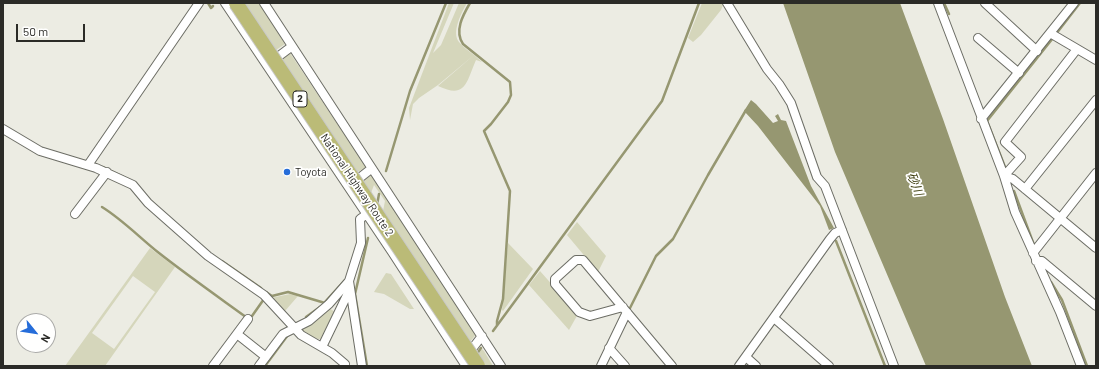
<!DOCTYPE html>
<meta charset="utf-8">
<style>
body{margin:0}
#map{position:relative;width:1099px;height:369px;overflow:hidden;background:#ecece3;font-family:Barlow,sans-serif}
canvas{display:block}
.frame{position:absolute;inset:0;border:4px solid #2b2b27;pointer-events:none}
.north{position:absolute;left:16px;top:313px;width:40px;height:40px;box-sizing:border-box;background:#fffffe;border:1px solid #aaaaa8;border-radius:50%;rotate:120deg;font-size:11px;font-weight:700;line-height:16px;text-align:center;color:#2b2b27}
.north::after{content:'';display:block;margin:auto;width:14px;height:18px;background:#266dd9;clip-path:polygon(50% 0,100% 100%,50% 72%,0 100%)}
.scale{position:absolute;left:16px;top:24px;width:69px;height:18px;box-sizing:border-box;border:2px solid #2b2b27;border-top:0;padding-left:5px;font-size:12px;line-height:14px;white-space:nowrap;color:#2b2b27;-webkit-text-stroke:3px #fffffe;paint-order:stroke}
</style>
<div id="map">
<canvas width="1099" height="369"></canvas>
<div class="frame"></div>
<div class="north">N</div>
<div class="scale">50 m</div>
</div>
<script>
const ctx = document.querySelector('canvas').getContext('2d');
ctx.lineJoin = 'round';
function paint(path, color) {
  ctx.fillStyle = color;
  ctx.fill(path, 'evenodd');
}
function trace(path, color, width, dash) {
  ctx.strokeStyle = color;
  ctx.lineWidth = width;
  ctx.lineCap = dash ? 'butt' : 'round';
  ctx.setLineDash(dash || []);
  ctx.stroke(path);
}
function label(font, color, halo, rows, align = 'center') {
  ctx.font = font + ' Barlow,"Noto Sans JP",sans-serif';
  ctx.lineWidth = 3.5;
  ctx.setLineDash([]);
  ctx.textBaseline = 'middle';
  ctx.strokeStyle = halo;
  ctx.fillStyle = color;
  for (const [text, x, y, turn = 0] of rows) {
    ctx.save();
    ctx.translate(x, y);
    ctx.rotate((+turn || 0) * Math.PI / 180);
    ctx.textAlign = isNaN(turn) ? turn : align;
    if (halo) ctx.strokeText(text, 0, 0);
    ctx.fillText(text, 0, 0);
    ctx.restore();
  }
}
const green = new Path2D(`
 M245 3H259L285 44 276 50Z
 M449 3H454L433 53 441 45 459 3H467C462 12 451 32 459 42 463 47 469 51 474 55L438 85 419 98 413 104 410 120 409 108Z
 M702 3H722L723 5 721 10 701 35 693 42 688 38Z
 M288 53H290L366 167 356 173 280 58Z
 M474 55 482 62 476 60C466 83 466 99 438 86Z
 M372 175 477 333 470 342 383 211 385 201 374 185 371 193 363 180Z
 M577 222 606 256 598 272 567 235Z
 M508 243 533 269 503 311 502 310Z
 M150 248 175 267 105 366H65ZM133 276 155 292 114 349 92 333Z
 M540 271 578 314 569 330 529 285Z
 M386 273 391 274 414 309H410L384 294 374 292Z
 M290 294 298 296 285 311 271 298Z
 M329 308 335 312 323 339H318L301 331 302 328Z
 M482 349 484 351 493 366H486L478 354Z`);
const water = new Path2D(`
 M783 3H900L943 119 1005 297 1032 366H926L835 152Z
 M751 100 756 104 773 123 778 121 775 116 778 114 781 120 786 121 811 186 834 228 829 230 820 206 758 126 744 111Z`);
const stream = new Path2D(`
 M208 3 211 8 213 6
 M470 3C463 15 454 31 463 44L510 82 511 95 508 102 491 124 484 131 510 191 503 299 497 321V325
 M944 3 949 14
 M1056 34 1080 3
 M103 167 136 183
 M1005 167 987 121 1053 38
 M386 171 410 91 446 3
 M1014 191 1034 245
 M377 205 379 194
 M102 207C123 220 140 238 159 253 187 275 217 296 246 317L252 316 264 299
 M836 241 885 366
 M222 261 261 288
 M1051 282 1062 300 1087 366
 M266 292 272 296 288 292 325 303
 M324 303 345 280
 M630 308 656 256 673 239 708 175 746 110
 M306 317 320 307
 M493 331 662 101 699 3
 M476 355 481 348
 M265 366 288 335
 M367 366 355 294 368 238`);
const minor = new Path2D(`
 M225 3 392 252 466 366
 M264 3 501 366
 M727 3 767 69 779 84 791 103 817 177 825 186 894 366
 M938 3 1004 176 1015 212 1060 312 1081 366
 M985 3 1037 51
 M1050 33 1096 60
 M978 38 1019 73
 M1077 49 1005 142 1021 157 1004 176 1013 179 1096 248
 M271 62 291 47
 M981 119 1074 3
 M3 129 40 151 96 168 133 185 148 203 208 256 264 295 301 335 332 353 345 364
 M88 165 199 3
 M353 183 371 169
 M1025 189 1096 100
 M75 214 107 172
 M1033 253 1096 173
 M1036 261H1042L1096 306
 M349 281 362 366
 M623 307 590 316 579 312 555 284V279L576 260H583L672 366
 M774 318 829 366
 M237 334 266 357
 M322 347 350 289
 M609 348 625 366
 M468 354 482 336
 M746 357 756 366
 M213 366 248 319
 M259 366 283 334 309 321 329 304 349 281 361 243 360 219 367 214
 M601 366 627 312
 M739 366 830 239 835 233 842 230`);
const trunkBridge = new Path2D(`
 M236 3 478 366`);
const markers = [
 [287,172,4,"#266dd9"]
];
const shields = [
 [300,99,14]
];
const shieldNames = [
 ["2",300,99]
];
const poiNames = [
 ["Toyota",295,172]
];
const streetNames = [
 ["National Highway Route 2",357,185,56]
];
const waterNames = [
 ["砂川",915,184,69]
];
paint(green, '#d5d6bb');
paint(water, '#969771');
trace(stream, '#969771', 2.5);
trace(minor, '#6c6d65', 10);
trace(minor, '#fff', 8);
trace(trunkBridge, '#c8c8c7', 16, []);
trace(trunkBridge, '#bb7', 14);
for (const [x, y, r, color] of markers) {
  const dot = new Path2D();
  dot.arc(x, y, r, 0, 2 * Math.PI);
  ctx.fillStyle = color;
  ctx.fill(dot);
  trace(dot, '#fffffe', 1.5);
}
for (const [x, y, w] of shields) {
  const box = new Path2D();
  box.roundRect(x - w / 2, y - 8, w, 16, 3);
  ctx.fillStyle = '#fffffe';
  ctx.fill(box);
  trace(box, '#2b2b27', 1);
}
label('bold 10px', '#2b2b27', null, shieldNames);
label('11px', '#2b2b27', '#fffffe', poiNames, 'left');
label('11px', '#2b2b27', '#fffffe', streetNames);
label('italic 12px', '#3f3f10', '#fffffe', waterNames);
</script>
